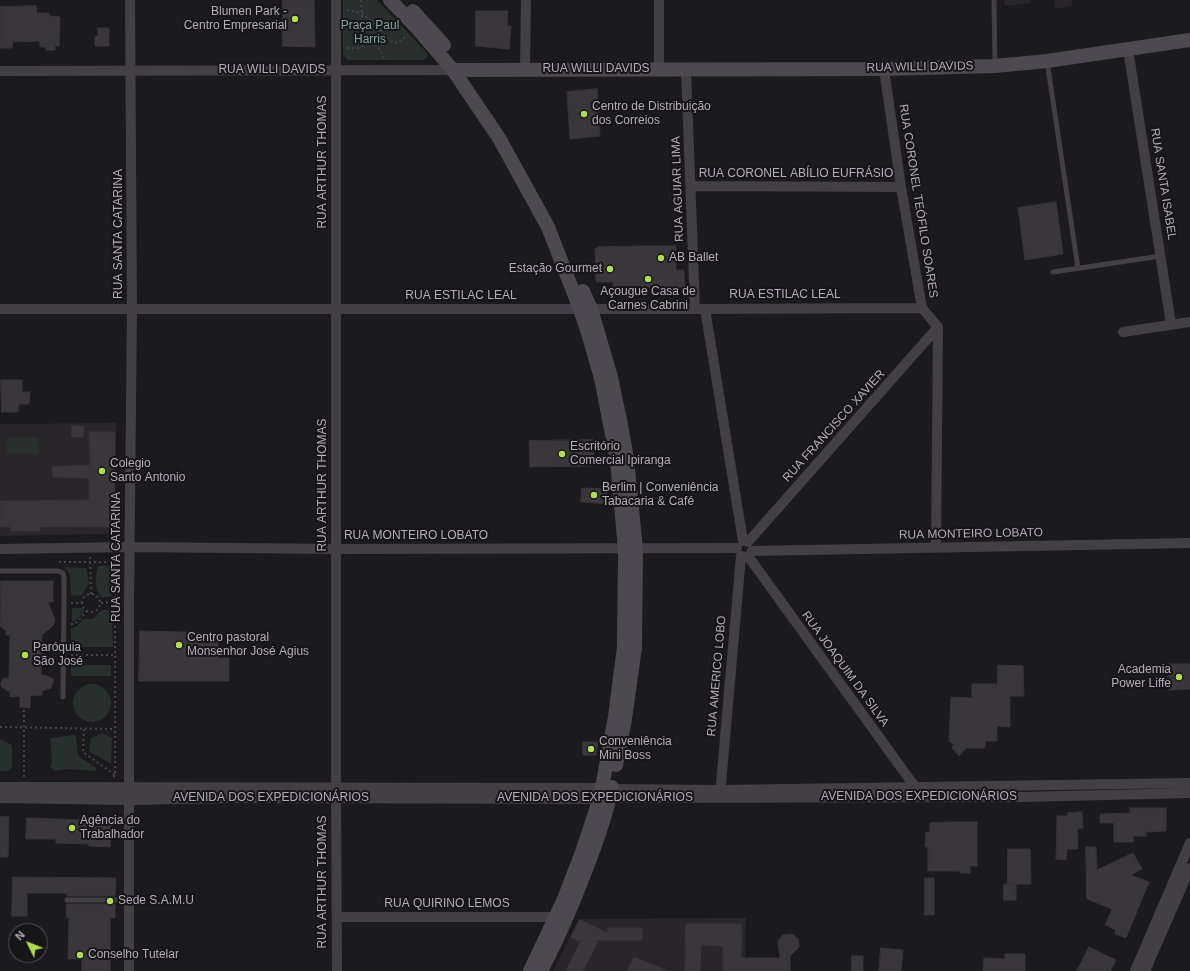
<!DOCTYPE html>
<meta charset="utf-8">
<style>
body{margin:0}
#map{position:relative;width:1190px;height:971px;overflow:hidden;background:#1b1a1c;font-family:Helvetica,sans-serif}
canvas{display:block}
.north{position:absolute;left:8px;top:923px;width:40px;height:40px;box-sizing:border-box;background:#161517;border:1px solid #545258;border-radius:50%;rotate:313deg;font-size:11px;font-weight:700;line-height:16px;text-align:center;color:#b2aeba}
.north::after{content:'';display:block;margin:auto;width:14px;height:18px;background:#b2dd50;clip-path:polygon(50% 0,100% 100%,50% 72%,0 100%)}
</style>
<div id="map">
<canvas width="1190" height="971"></canvas>
<div class="north">N</div>
</div>
<script>
const ctx = document.querySelector('canvas').getContext('2d');
ctx.lineJoin = 'round';
function paint(path, color) {
  ctx.fillStyle = color;
  ctx.fill(path, 'evenodd');
}
function trace(path, color, width, dash) {
  ctx.strokeStyle = color;
  ctx.lineWidth = width;
  ctx.lineCap = dash ? 'butt' : 'round';
  ctx.setLineDash(dash || []);
  ctx.stroke(path);
}
function label(font, color, halo, rows, align = 'center') {
  ctx.font = font + ' Helvetica,sans-serif';
  ctx.lineWidth = 4;
  ctx.setLineDash([]);
  ctx.textBaseline = 'middle';
  ctx.strokeStyle = halo;
  ctx.fillStyle = color;
  for (const [text, x, y, turn = 0] of rows) {
    ctx.save();
    ctx.translate(x, y);
    ctx.rotate((+turn || 0) * Math.PI / 180);
    ctx.textAlign = isNaN(turn) ? turn : align;
    if (halo) ctx.strokeText(text, 0, 0);
    ctx.fillText(text, 0, 0);
    ctx.restore();
  }
}
const built = new Path2D(`
 M1004 0H1031V3L1005 6Z
 M1048 0H1072V6L1055 9 1054 0Z
 M116 423 115 534 0 536V424Z
 M746 918 745 971H553L579 919Z`);
const green = new Path2D(`
 M343 0H377L427 53V57L424 60H347L343 54Z
 M38 437 39 454H7V438Z
 M98 566H111L112 596 102 598C93 588 96 578 98 566Z
 M64 567 86 568 89 583 82 595 76 596 71 595 70 574Z
 M74 608H82L84 612 74 622 72 621V609Z
 M103 610H112L113 647H71V628L76 627 84 619H93L100 611Z
 M71 665H111V676H71Z
 M73 703a19 19 0 1 1 38 0a19 19 0 1 1-38 0Z
 M103 733 112 738 111 764 89 751 91 738Z
 M74 735 76 737 78 756 97 768 95 771 67 769 55 771 52 769 50 766 52 761 50 738Z
 M0 739 10 744 12 746V767L8 771H0Z`);
const building = new Path2D(`
 M283 0H314L315 47 283 46Z
 M36 6 37 13H49L50 16 60 17 59 46H55V50H46V47H40V41L13 42 12 48H0V7Z
 M476 11H508L507 26H511L509 49 476 46Z
 M98 28H109V46H95V36H98Z
 M597 89 600 136 570 139 567 92Z
 M1056 202 1063 254 1025 260 1018 208Z
 M641 246H676V270H684L685 287 638 288V295H613V282H596L595 249 598 247Z
 M1 380H22V392H30L29 404H19L18 412H2Z
 M72 426H84L83 437H72Z
 M90 432H115L114 527H40V531H11V527H0V501L89 500V478L53 477 52 467 90 465Z
 M593 440 594 466 530 467 529 441Z
 M582 488 607 489 609 504 581 502Z
 M1 581H53V602H48L55 620 53 626 44 633 42 634 41 675H45L53 679V683L51 688 42 691V695L30 696V708L20 707V696L10 697V691H7L1 686V683L4 678H9L10 635H6V631L0 626Z
 M140 631 218 633V658H229V681H139Z
 M1168 664H1190V689L1169 690Z
 M998 665 1023 666 1024 696H1010V727L997 726V741H985V748H966L959 756 952 748 954 745 949 741 951 697 972 698V684H997Z
 M583 742H598L596 755H583Z
 M1130 808H1166V831L1146 832V836H1133V842H1114V823H1100V814L1130 813Z
 M1082 812 1083 828 1077 829 1078 849H1067L1066 860 1056 859 1057 816H1067L1068 813Z
 M0 816 9 817 8 857H0Z
 M27 818 90 820V818L111 819 110 847 89 846V844L56 843V839H26Z
 M954 822H977V866H970V873H960V871H928V847H925L926 832H930V823Z
 M1086 847H1096L1097 870 1133 853 1142 869 1131 875 1149 882 1126 938 1115 934 1116 930 1105 925 1112 909 1087 899Z
 M1008 849H1030L1031 884H1008Z
 M13 877 116 878 115 896H67V893H27V916H12Z
 M925 878H934V915H925Z
 M1004 884H1016V900H1004Z
 M67 904H115V918H110V971H82V959H68L69 918H67Z
 M580 920 608 933V928H642V940H593L598 942 583 971H566L581 940 578 941 571 937Z
 M686 924H742L741 958H780L778 941 783 935 792 934 798 939 799 947 790 956V971H723V946L701 945 700 971H685Z
 M1089 947 1116 960 1110 971H1077Z
 M881 948 903 950 901 971H879Z
 M1005 954H1025V971H983L984 958 1005 959Z
 M852 956H863V971H852Z
 M634 957 668 971H628Z`);
const path = new Path2D(`
 M361 0 363 35C372 43 383 48 384 61
 M347 10 362 13 392 42 398 43 408 35
 M347 48H360L364 43 366 37
 M90 557 91 594
 M59 562H115V776H113
 M82 603a9 9 0 1 1 18 0a9 9 0 1 1-18 0Z
 M71 603H82
 M101 603 119 602
 M71 624H75L87 611
 M71 655H115
 M0 727 115 729
 M84 729 83 752 115 775
 M24 777V708`);
const service = new Path2D(`
 M994 0 995 65
 M1047 61 1078 268
 M1053 272 1161 256
 M0 571H58L63 573 64 577V603L63 697
 M67 900H129`);
const minor = new Path2D(`
 M336 0V788L337 971
 M659 0V69
 M1128 49 1171 324
 M525 69 526 0
 M686 69 695 309
 M884 69 901 187 922 308 938 327 936 547
 M0 71 453 70
 M691 186 901 187
 M0 309H695L922 308
 M705 309 743 541
 M1123 332 1190 322
 M748 542 938 327
 M0 549 130 547 336 549 737 548
 M752 551 1190 543
 M748 556 918 791
 M611 789 720 790 1190 783
 M720 795 741 556
 M609 798 1022 797 1190 793
 M337 917H561
 M129 971V602L132 309 130 0
 M1135 971 1190 843
 M1145 971 1190 868`);
const tertiary = new Path2D(`
 M0 788 610 789
 M0 797 130 799 233 797 609 798`);
const secondary = new Path2D(`
 M390 0 416 27 453 70 499 138 548 227 580 309 588 333 601 378 617 460 625 549 624 647 615 717 600 798 582 852 564 899 530 971
 M413 11 444 45
 M453 70 884 69 995 66 1047 61 1190 40
 M583 291 591 309 611 377 621 425 627 459 636 549 635 647 625 719 616 765
 M541 971C558 939 572 906 585 872 596 844 606 816 612 787`);
const markers = [
 [295,19,4,"#b2dd50"],
 [584,114,4,"#b2dd50"],
 [661,258,4,"#b2dd50"],
 [610,269,4,"#b2dd50"],
 [648,279,4,"#b2dd50"],
 [562,454,4,"#b2dd50"],
 [102,471,4,"#b2dd50"],
 [594,495,4,"#b2dd50"],
 [179,645,4,"#b2dd50"],
 [25,655,4,"#b2dd50"],
 [1179,677,4,"#b2dd50"],
 [591,749,4,"#b2dd50"],
 [72,828,4,"#b2dd50"],
 [110,901,4,"#b2dd50"],
 [80,955,4,"#b2dd50"]
];
const poiNames = [
 ["Blumen Park -",287,12,"right"],
 ["Centro Empresarial",287,26,"right"],
 ["Centro de Distribuição",592,107],
 ["dos Correios",592,121],
 ["AB Ballet",669,258],
 ["Estação Gourmet",602,269,"right"],
 ["Açougue Casa de",648,292,"center"],
 ["Carnes Cabrini",648,306,"center"],
 ["Escritório",570,447],
 ["Comercial Ipiranga",570,461],
 ["Colegio",110,464],
 ["Santo Antonio",110,478],
 ["Berlim | Conveniência",602,488],
 ["Tabacaria & Café",602,502],
 ["Centro pastoral",187,638],
 ["Monsenhor José Agius",187,652],
 ["Paróquia",33,648],
 ["São José",33,662],
 ["Academia",1171,670,"right"],
 ["Power Liffe",1171,684,"right"],
 ["Conveniência",599,742],
 ["Mini Boss",599,756],
 ["Agência do",80,821],
 ["Trabalhador",80,835],
 ["Sede S.A.M.U",118,901],
 ["Conselho Tutelar",88,955]
];
const parkNames = [
 ["Praça Paul",370,26],
 ["Harris",370,40]
];
const streetNames = [
 ["RUA WILLI DAVIDS",920,67,-1],
 ["RUA WILLI DAVIDS",596,69],
 ["RUA WILLI DAVIDS",272,70],
 ["RUA ARTHUR THOMAS",323,162,-90],
 ["RUA CORONEL ABÍLIO EUFRÁSIO",796,174],
 ["RUA SANTA ISABEL",1163,184,81],
 ["RUA AGUIAR LIMA",678,189,-92],
 ["RUA CORONEL TEÓFILO SOARES",918,201,81],
 ["RUA SANTA CATARINA",119,234,-90],
 ["RUA ESTILAC LEAL",785,295],
 ["RUA ESTILAC LEAL",461,296],
 ["RUA FRANCISCO XAVIER",834,426,-48],
 ["RUA ARTHUR THOMAS",323,485,-90],
 ["RUA MONTEIRO LOBATO",971,534,-1],
 ["RUA MONTEIRO LOBATO",416,536],
 ["RUA SANTA CATARINA",117,557,-90],
 ["RUA JOAQUIM DA SILVA",845,669,54],
 ["RUA AMERICO LOBO",717,676,-85],
 ["AVENIDA DOS EXPEDICIONÁRIOS",919,797],
 ["AVENIDA DOS EXPEDICIONÁRIOS",271,798],
 ["AVENIDA DOS EXPEDICIONÁRIOS",595,798],
 ["RUA ARTHUR THOMAS",323,882,-90],
 ["RUA QUIRINO LEMOS",447,904]
];
paint(built, '#282629');
paint(green, '#28302e');
paint(building, '#39373b');
trace(building, '#363438', 1);
trace(path, '#464449', 2, [2, 3]);
trace(service, '#434045', 5);
trace(minor, '#434045', 10);
trace(tertiary, '#434045', 12);
trace(secondary, '#4c4a50', 14);
for (const [x, y, r, color] of markers) {
  const dot = new Path2D();
  dot.arc(x, y, r, 0, 2 * Math.PI);
  ctx.fillStyle = color;
  ctx.fill(dot);
  trace(dot, '#161517', 1.5);
}
label('12px', '#b2aeba', '#161517', poiNames, 'left');
label('12px', '#88a29a', '#161517', parkNames);
label('12px', '#b2aeba', '#161517', streetNames);
</script>
